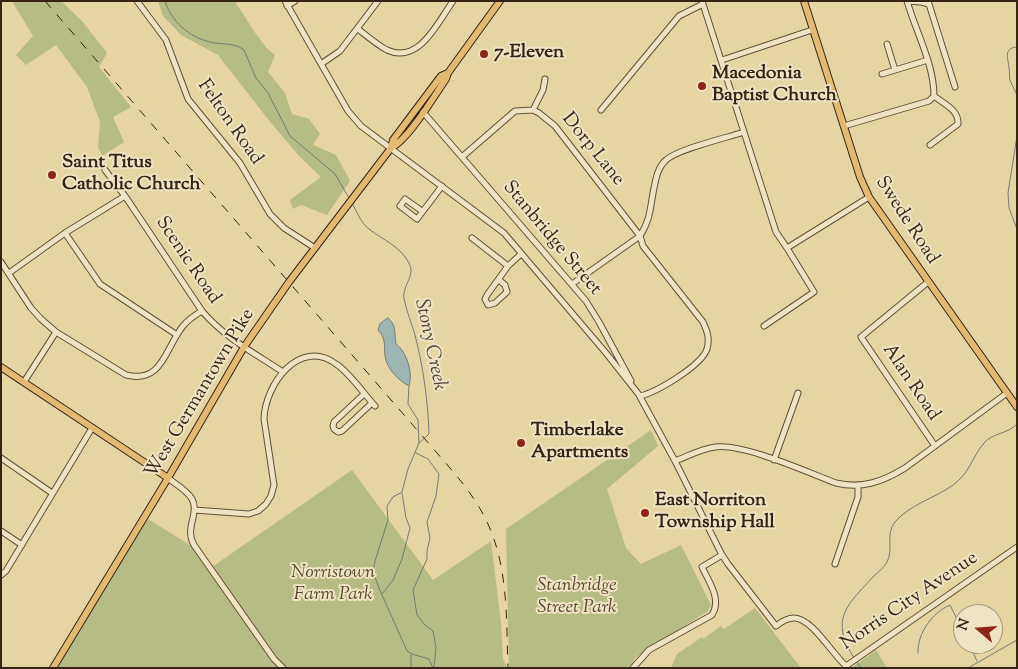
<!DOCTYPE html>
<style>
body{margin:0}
#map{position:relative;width:1018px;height:669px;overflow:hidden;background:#e6d4a3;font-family:"Sorts Mill Goudy",serif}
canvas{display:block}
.frame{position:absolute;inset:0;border:2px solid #362316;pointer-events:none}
.north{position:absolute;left:953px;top:604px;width:50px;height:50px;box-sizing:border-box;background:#efe3c3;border:1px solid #a5967e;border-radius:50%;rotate:288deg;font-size:14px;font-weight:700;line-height:20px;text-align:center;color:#362316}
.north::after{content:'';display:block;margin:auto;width:18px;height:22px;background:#8f2418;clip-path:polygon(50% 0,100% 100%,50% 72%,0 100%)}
</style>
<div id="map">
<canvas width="1018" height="669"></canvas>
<div class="frame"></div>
<div class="north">N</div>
</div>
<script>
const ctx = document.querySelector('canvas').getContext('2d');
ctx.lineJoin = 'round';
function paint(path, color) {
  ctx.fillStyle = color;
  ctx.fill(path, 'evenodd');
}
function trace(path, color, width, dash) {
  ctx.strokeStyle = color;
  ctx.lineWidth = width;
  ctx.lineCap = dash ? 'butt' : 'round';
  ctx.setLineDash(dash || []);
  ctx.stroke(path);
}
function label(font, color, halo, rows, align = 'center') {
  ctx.font = font + ' "Sorts Mill Goudy",serif';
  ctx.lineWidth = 4;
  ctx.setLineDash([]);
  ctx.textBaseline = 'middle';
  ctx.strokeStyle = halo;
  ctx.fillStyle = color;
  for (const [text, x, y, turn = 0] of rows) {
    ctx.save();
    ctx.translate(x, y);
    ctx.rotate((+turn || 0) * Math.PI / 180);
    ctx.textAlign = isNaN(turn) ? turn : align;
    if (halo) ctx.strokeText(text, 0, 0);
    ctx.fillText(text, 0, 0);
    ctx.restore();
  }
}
const green = new Path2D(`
 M12 1H61L82 21 107 53 99 67 131 107 113 117 124 142 102 156 98 147 100 122 87 87 56 45 26 65 16 55 33 36Z
 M158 1H237L236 4C247 18 261 46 275 55L268 72 285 93 292 114 309 119 320 134 313 145 336 155 350 181 327 215 301 205 293 209 290 200 321 177 299 156 267 118 218 55 181 35 163 16Z
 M651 430 658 446 607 489 626 548 641 564 681 545 711 605 708 611 635 658 631 668H509L506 529Z
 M352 470 433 580 491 541 501 623 503 658 507 668H55L122 558 148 519 193 547 209 569Z
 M755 608 801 668H671L677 654 702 637 703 639 721 626 724 629Z
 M876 650 887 668H851Z`);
const water = new Path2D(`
 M388 318C397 325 394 334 396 344 407 352 413 373 409 386 398 380 387 369 385 356 384 345 386 338 378 330L380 324Z`);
const stream = new Path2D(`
 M165 1C171 21 189 37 210 42 221 45 234 42 244 50L256 78 268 93 290 136 335 174 349 198
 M1017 47C1003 48 1008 58 1009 68 1010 73 1009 76 1010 80 1012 86 1015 90 1017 95
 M1017 136 1008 193 1009 208 1017 229
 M352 203C357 212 361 223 369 229 383 240 400 246 409 263 416 276 402 285 404 299 407 314 414 328 417 343 424 373 428 403 429 434L419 443 408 469 402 492 393 497 387 506 388 520 375 561 373 572 379 588 407 651 412 654 429 659 433 668
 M409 386 408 404 418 420 419 443
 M416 453 428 459 439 474 436 496 427 522 430 538 427 551V559L413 590 417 615 425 625 433 631 436 647 434 668
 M382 594 393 580 402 559 410 528 406 518 402 493
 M969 644 977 661
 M918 653C917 633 933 612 950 605L963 631
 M411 655V668
 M854 658C829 619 847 605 874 576 878 572 884 568 887 562 894 549 885 534 895 522 909 505 935 498 953 485 970 473 972 457 984 443 992 433 1008 434 1017 424
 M856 661 861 668
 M968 668 1017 640`);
const minor = new Path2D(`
 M137 1 166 40 188 99 240 163 270 214 284 228 315 248
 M285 1 348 111 361 126 504 233 606 353 640 396C657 392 701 366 707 349 710 338 707 331 703 322L643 246 640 236 555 126 539 113 533 110 515 111 462 157
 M702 1 776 232 787 248 814 292 764 326
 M907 1 921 2 929 4 955 87
 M287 6 295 1
 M358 29C367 36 376 44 387 50 419 65 438 22 453 1
 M887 44 895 70
 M722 60 812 30
 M321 64 340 51 378 1
 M882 74 928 60
 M533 110 543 90 545 79
 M601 110 679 16 703 4
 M423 112 586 301 599 322 631 381
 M844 126 929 101 934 96C934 64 916 32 907 1
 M930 145 958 124C959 110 944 104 934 96
 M105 170 125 196 202 311C224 337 254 353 283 372
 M422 211 405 199 400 206 417 219 442 186
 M65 233 100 284 177 335
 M472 238 508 266
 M787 248 869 197
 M1 262 31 308 41 319 56 332 126 375C163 384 165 348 183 326 188 320 195 315 202 311
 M9 273 65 233 125 196
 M499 280 505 285 507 292 495 303 488 305 485 299 487 295 508 266 521 254
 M928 282 861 337 935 446
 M572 284 640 236C651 219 650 207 654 188 656 178 658 167 666 160 678 149 726 138 744 132
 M24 382 56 332
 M364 394 334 422 333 426 334 429 338 432 342 431 372 403
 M639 395 675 461 722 555 728 564 776 626C781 622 787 618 794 618 812 618 832 654 846 666L1017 547
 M1 458 52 493
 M774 460 798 393
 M675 461C688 456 701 449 715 447 743 443 807 472 836 483 862 489 882 482 905 468L1007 393
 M168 478C175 484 187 490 192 499 200 513 184 528 194 545L274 659 283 668
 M194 510 249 514 258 511 266 504 271 496 274 485 264 419C265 385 299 337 336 364 349 372 364 394 375 406
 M1 531 22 545
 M835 564 858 497V485
 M1 575 6 571 92 428
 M633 668 649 650 712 615C722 599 709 582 702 567L722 555`);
const major = new Path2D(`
 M804 1 860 177 869 197 1017 407
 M391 148C409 139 434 96 446 79L448 73 500 1
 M1 367 168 478
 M53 668 168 478 244 347 289 282 391 148 393 140 441 76 448 73`);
const rail = new Path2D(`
 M45 1 431 446C448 466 466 485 479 507 509 556 506 613 508 668`);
const markers = [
 [484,54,5,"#8f2418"],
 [702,86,5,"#8f2418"],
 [52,175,5,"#8f2418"],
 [521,443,5,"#8f2418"],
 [645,513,5,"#8f2418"]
];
const poiNames = [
 ["7-Eleven",494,54],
 ["Macedonia",712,75],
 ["Baptist Church",712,97],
 ["Saint Titus",62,164],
 ["Catholic Church",62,186],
 ["Timberlake",531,432],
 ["Apartments",531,454],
 ["East Norriton",655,502],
 ["Township Hall",655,524]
];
const streetNames = [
 ["Felton Road",229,123,55],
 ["Dorp Lane",592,150,51],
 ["Swede Road",906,221,57],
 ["Stanbridge Street",551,239,50],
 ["Scenic Road",187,261,56],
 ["Alan Road",910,383,56],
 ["West Germantown Pike",201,394,-59],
 ["Norris City Avenue",910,602,-34]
];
const parkNames = [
 ["Norristown",333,574],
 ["Farm Park",333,596],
 ["Stanbridge",577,587],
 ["Street Park",577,609]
];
const waterNames = [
 ["Stony Creek",429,345,78]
];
paint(green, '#b6bc85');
paint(water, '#9db5b3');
trace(water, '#747b74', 1);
trace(stream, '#747b74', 1);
trace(minor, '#624f39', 7);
trace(major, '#362316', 8);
trace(minor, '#efe3c3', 5);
trace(major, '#e3ba72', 6);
trace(rail, '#362316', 1, [9, 9]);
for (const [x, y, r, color] of markers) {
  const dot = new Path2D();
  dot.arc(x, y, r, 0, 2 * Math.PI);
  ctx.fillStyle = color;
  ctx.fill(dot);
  trace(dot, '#efe3c3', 2);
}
label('bold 19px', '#362316', '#efe3c3', poiNames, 'left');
label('19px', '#362316', '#efe3c3', streetNames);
label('italic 19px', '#564932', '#efe3c3', parkNames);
label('italic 20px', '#50483d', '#efe3c3', waterNames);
</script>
